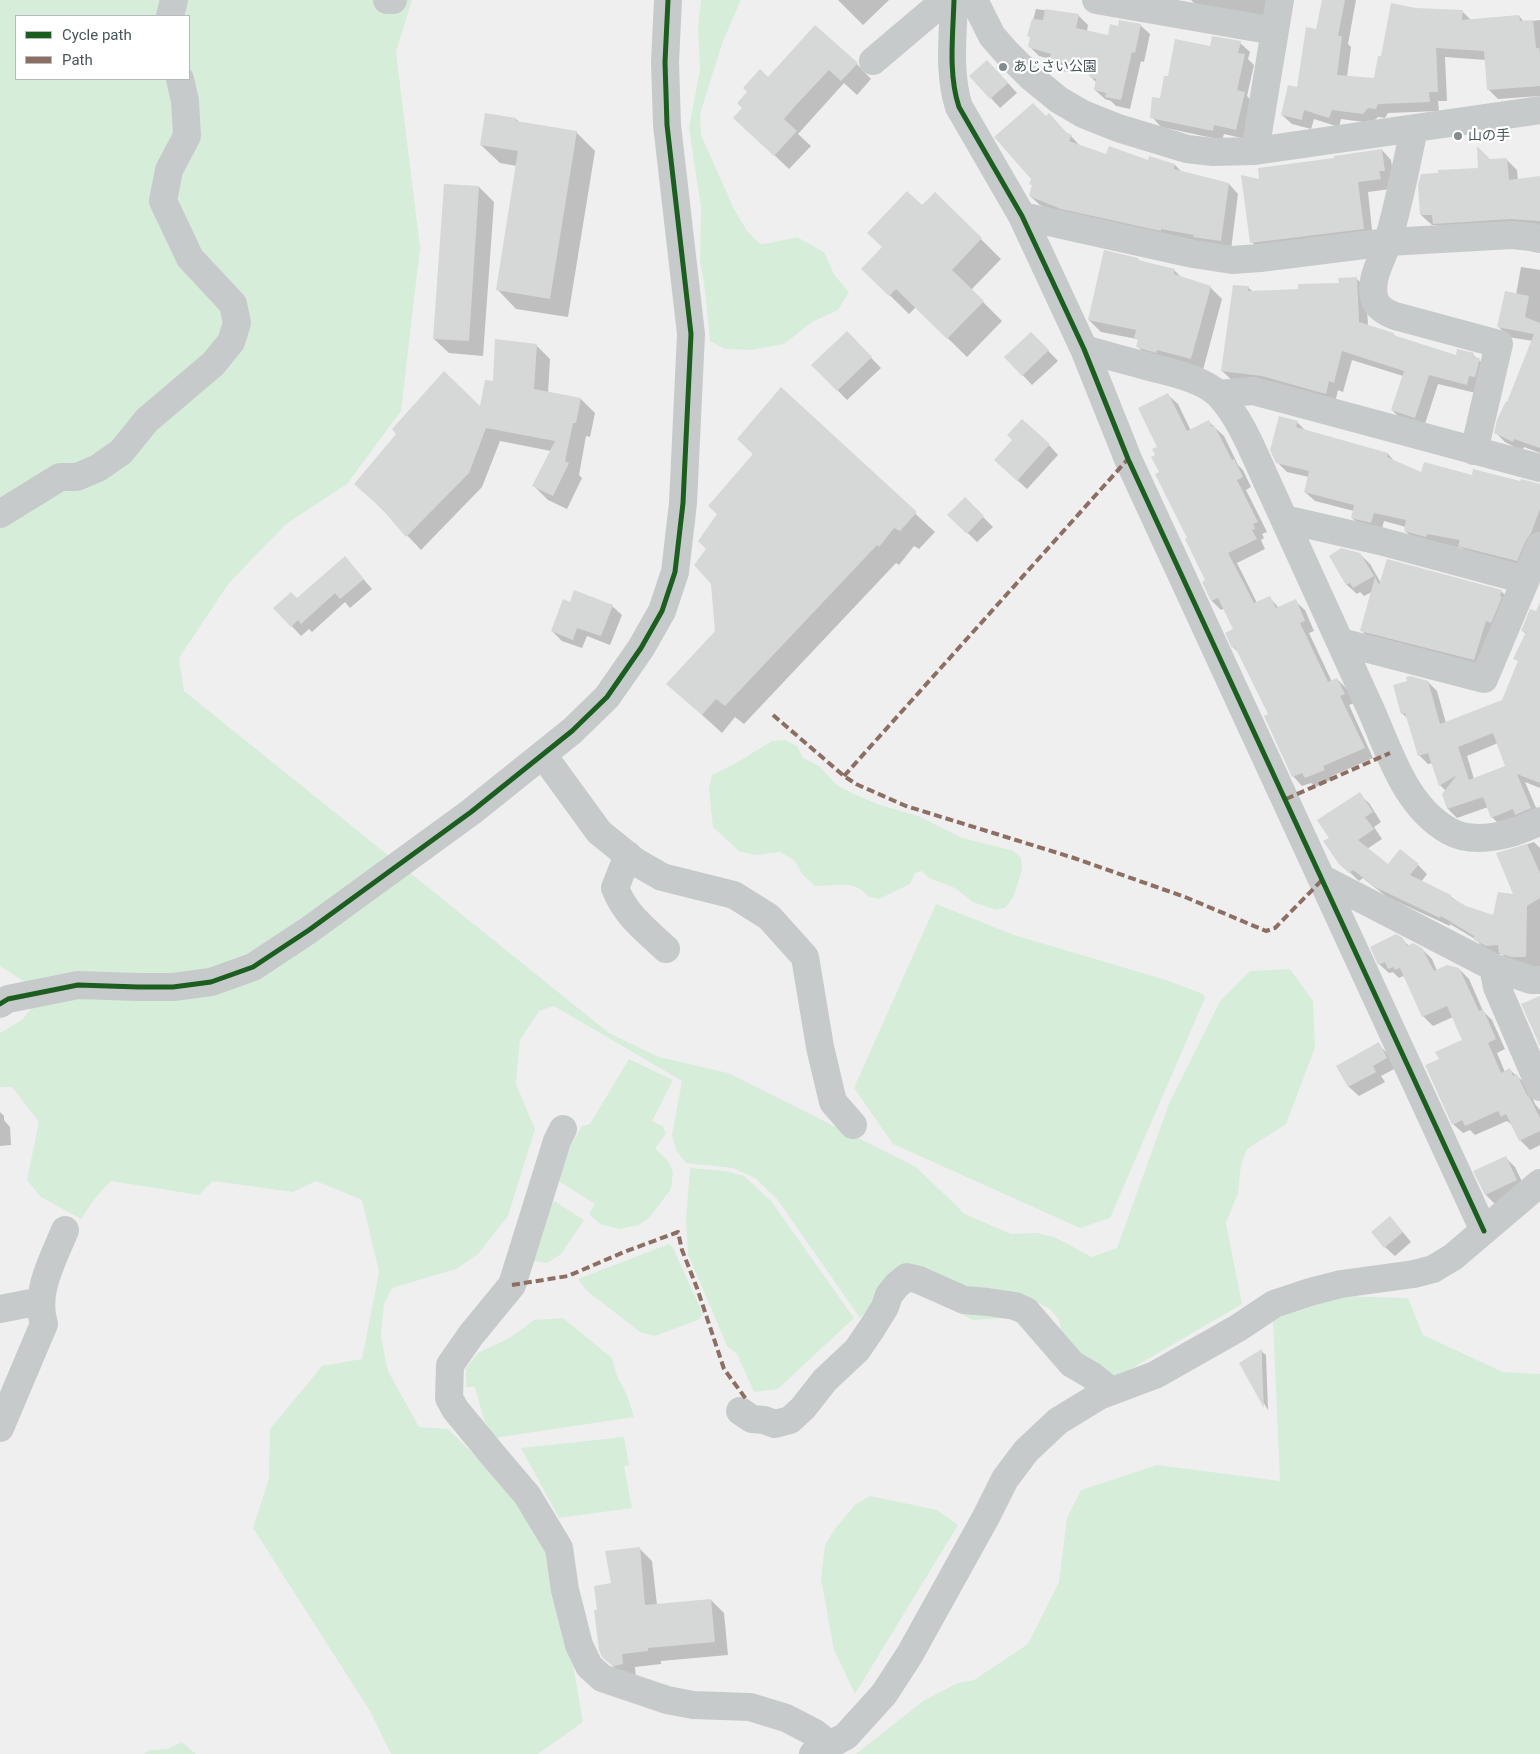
<!DOCTYPE html>
<meta charset="utf-8">
<style>
body{margin:0}
#map{position:relative;width:1540px;height:1754px;overflow:hidden;background:#f0efef;font-family:Roboto,sans-serif}
canvas{display:block}
.legend{position:absolute;left:15px;top:15px;width:175px;height:65px;box-sizing:border-box;background:#fff;border:1px solid #b6bbbd;margin:0;padding:6px 9px;list-style:none;font-size:15px;color:#48555a}
.legend li{display:flex;align-items:center;gap:10px;height:25px}
.legend b{width:25px;border:1px solid #b6bbbd}
</style>
<div id="map">
<canvas width="1540" height="1754"></canvas>
<ul class="legend">
<li><b style="height:6px;background:#1b5e20"></b>Cycle path</li>
<li><b style="height:6px;background:#8d6e63"></b>Path</li>
</ul>
</div>
<script>
const ctx = document.querySelector('canvas').getContext('2d');
ctx.lineJoin = 'round';
function paint(path, color) {
  ctx.fillStyle = color;
  ctx.fill(path, 'evenodd');
}
function trace(path, color, width, dash) {
  ctx.strokeStyle = color;
  ctx.lineWidth = width;
  ctx.lineCap = dash ? 'butt' : 'round';
  ctx.setLineDash(dash || []);
  ctx.stroke(path);
}
function label(font, color, halo, rows, align = 'center') {
  ctx.font = font + ' Roboto,"Noto Sans JP",sans-serif';
  ctx.lineWidth = 4.5;
  ctx.setLineDash([]);
  ctx.textBaseline = 'middle';
  ctx.strokeStyle = halo;
  ctx.fillStyle = color;
  for (const [text, x, y, turn = 0] of rows) {
    ctx.save();
    ctx.translate(x, y);
    ctx.rotate((+turn || 0) * Math.PI / 180);
    ctx.textAlign = isNaN(turn) ? turn : align;
    if (halo) ctx.strokeText(text, 0, 0);
    ctx.fillText(text, 0, 0);
    ctx.restore();
  }
}
const green = new Path2D(`
 M0 0H412L396 52 420 248 401 411 347 484 286 524 229 583 179 658 184 691 609 1033 659 1057 728 1073 916 1167 965 1214 1011 1234 1037 1233 1054 1237 1092 1257 1117 1248 1169 1104 1220 1001 1250 971 1290 969 1313 1001 1315 1048 1286 1124 1247 1149 1241 1165 1238 1193 1226 1223 1242 1304 1117 1377 1081 1362 1063 1342 1059 1320 1050 1309 1036 1302 1007 1318 973 1320 898 1281 860 1318 777 1199 755 1178 733 1168 686 1163 676 1150 672 1135 682 1081 554 1006 539 1011 520 1040 516 1084 535 1129 508 1216 478 1254 456 1269 392 1288 384 1304 381 1337 388 1371 419 1427 448 1429 524 1504 555 1561 583 1722 538 1754H391L370 1711 253 1528 269 1478 270 1429 322 1366 362 1359 379 1272 362 1200 316 1181 293 1192 213 1181 199 1195 111 1181 95 1198 81 1219 41 1197 27 1180 39 1122 12 1087H0V1033L23 1019 42 993 0 966ZM16 16H189V79H16Z
 M701 0H741L723 41 700 114 701 135 734 209 747 231 760 244 770 243 797 237 824 252 835 276 849 292 838 310 812 322 784 344 751 350 725 349 710 341 704 282 700 262 701 207 689 128 700 70 698 27Z
 M785 740 797 746 803 758 819 766 837 785 854 794 880 805 918 816 962 838 1014 851 1021 858 1022 870 1013 898 1005 908 996 910 973 902 955 888 929 878 922 871 915 873 910 884 879 899 869 897C855 879 836 886 815 886L803 875 794 860 780 852 757 855 740 852 713 827 709 789 712 775 736 763 772 741Z
 M936 904 1014 935 1166 980 1203 994 1205 998 1110 1218 1080 1228 893 1144 854 1088Z
 M629 1059 673 1080 652 1121 663 1126 666 1134 655 1148 669 1162 673 1172 671 1189 649 1218 639 1225 619 1229 600 1224 589 1214 595 1204 557 1180 554 1175 582 1126 590 1124Z
 M690 1168 725 1171 744 1176 771 1201 854 1318 778 1389 754 1392 737 1354 727 1346 688 1254 686 1219Z
 M554 1201 584 1220 561 1254 547 1263 532 1261 535 1230Z
 M669 1244 673 1248 703 1314 698 1320 655 1336 640 1332 587 1291 578 1279Z
 M1337 1296 1408 1298 1423 1335 1503 1372 1540 1374V1754H856L923 1701 958 1683 974 1680 1028 1644 1059 1582 1067 1518 1081 1490 1157 1465 1280 1481 1273 1321 1291 1310Z
 M563 1318 612 1358 617 1376 627 1395 634 1417 494 1438 484 1420 475 1387H466V1368L478 1353 511 1337 534 1320Z
 M624 1437 629 1465 624 1466 632 1508 559 1518 521 1448Z
 M870 1496 937 1510 958 1525 855 1694 834 1650 821 1579 825 1545 834 1530 856 1504Z
 M182 1742 196 1754H144L150 1750 168 1749Z`);
const shadow = new Path2D(`
 M838 0H889L863 25Z
 M1191 0H1274L1264 18 1201 10Z
 M1323 0H1356L1348 44 1351 47 1347 77 1376 79 1382 57 1416 9 1462 11 1472 21 1519 16 1524 22 1540 20V96L1498 99 1488 89 1486 60 1445 57 1447 101H1438L1439 111 1388 113 1385 118 1378 117 1372 123 1341 119 1339 127 1314 119 1311 129 1292 124 1282 115 1298 89 1317 30Z
 M1036 9 1078 15 1088 25 1087 31 1109 36 1119 27 1140 25 1150 34 1144 62 1141 61 1130 109 1116 106 1111 101 1105 99 1095 90 1097 83 1090 76 1091 74 1060 71 1050 61 1051 59 1039 56 1029 46 1031 38 1029 36Z
 M1240 43 1250 52 1248 59 1254 65 1247 96 1254 103 1246 139 1224 134 1222 140 1161 127 1152 117 1161 100 1169 78 1211 47Z
 M857 64 871 79 857 95 844 83 798 134 811 146 789 169 750 132 768 79Z
 M997 71 1017 93 1000 108 991 98Z
 M1046 118 1071 136 1080 146 1107 156 1175 165 1182 172 1229 184 1238 194 1231 250 1072 218 1040 205 1030 196Z
 M516 119 520 123 576 132 595 151 568 317 516 309 498 290 517 166 500 163 481 145Z
 M1382 150 1391 160 1394 180 1388 181 1390 189 1368 192 1373 239 1261 252 1252 242 1261 181 1335 159Z
 M1506 159 1517 170 1518 181 1540 178V231L1445 234 1436 225H1432L1421 215 1490 161Z
 M445 185 479 187 494 202 483 356 449 353 434 339Z
 M935 194 1001 259 971 290 1002 321 967 357 916 307 909 314 863 269Z
 M1138 259 1140 261 1174 270 1182 278 1210 287 1222 299 1203 370 1150 359 1138 347 1139 341 1137 339 1101 332 1089 320Z
 M1521 267 1540 270V453L1524 447 1522 451 1505 442 1496 433 1533 341 1508 337 1499 327 1516 295Z
 M1356 278 1366 288 1368 326 1393 334 1397 338 1457 357 1473 355 1489 369 1476 393 1438 384 1424 427 1402 420 1392 410 1403 376 1352 360 1343 392 1338 390 1335 403 1232 380 1222 371 1248 287 1253 292 1299 291 1340 284Z
 M847 333 881 368 847 400 813 365Z
 M1031 333 1058 361 1032 385 1006 357Z
 M536 345 550 359 548 393 581 399 595 413 590 437 586 436 579 475 582 478 567 509 548 500 534 486 551 451 500 441 482 487 421 550 388 515 356 484 481 408 494 383Z
 M781 389 935 532 919 549 914 546 899 565 896 563 744 724 735 717 722 733 668 684 716 631 708 549 718 514 754 455 738 439Z
 M1168 395 1178 404 1191 431 1209 422 1224 436 1238 465 1243 470 1251 487 1246 490 1267 532 1262 534 1264 538 1261 540 1265 549 1237 563 1257 603 1269 597 1279 608 1295 601 1305 610 1314 631 1309 633 1332 682 1337 679 1347 689 1354 703 1349 705 1373 758 1332 776 1333 779 1315 787 1311 783 1302 786 1293 776 1269 715 1240 654 1234 648 1227 633 1235 630 1225 608 1221 610 1212 601 1207 581 1160 473 1157 455Z
 M1297 422 1307 432 1388 454 1395 462 1422 474 1473 477 1540 486V544L1526 570 1469 555 1462 548 1415 540 1405 531 1406 527 1384 521 1381 532 1362 527 1352 518 1354 511 1315 501 1305 492 1309 477 1287 472 1277 462Z
 M1049 445 1058 455 1027 489 1005 469Z
 M965 499 993 527 977 542 949 515Z
 M1360 554 1370 564 1381 583 1501 591 1510 600 1484 669 1371 640 1361 630 1372 592 1364 596 1360 592 1357 594 1347 585 1330 556Z
 M345 558 372 589 350 608 345 602 312 632 309 629 301 636 275 608 297 600Z
 M571 603 612 606 622 615 610 645 587 636 582 648 562 641 552 631Z
 M1540 614V788L1525 782 1540 817 1501 826 1492 817 1488 807 1457 818 1448 809 1443 794 1446 791 1440 785 1433 763 1428 764 1419 755 1409 720 1402 713 1428 682 1437 691 1446 723 1503 700 1519 662 1515 658 1526 634 1523 631ZM1498 743 1506 766 1474 779 1467 756Z
 M1359 794 1369 803 1381 822 1374 827 1382 839 1367 849 1388 866 1418 865 1427 874 1421 882 1450 896 1465 907 1494 917 1515 895 1497 854 1534 842 1540 848V966H1522L1510 962 1502 954H1496L1485 949 1475 939 1450 924V926L1387 897 1363 878 1359 881 1340 863 1331 838Z
 M1402 939 1409 946 1422 949 1432 959 1437 971 1459 969 1469 979 1483 1011 1492 1020 1505 1049 1497 1053 1505 1072 1510 1070 1527 1085 1535 1104 1540 1110V1145L1530 1150 1520 1140 1512 1125 1507 1121 1475 1135 1470 1130 1463 1133 1453 1124 1440 1059 1464 1040 1453 1017 1433 1026 1423 1016 1406 979 1403 976 1399 978 1393 972 1389 973 1379 964Z
 M1378 1044 1388 1054 1396 1068 1381 1076 1385 1082 1359 1096 1349 1087 1338 1066Z
 M0 1112 4 1116V1120L10 1127 11 1145 0 1146Z
 M1505 1157 1515 1167 1526 1190 1495 1204 1486 1195Z
 M1390 1217 1411 1242 1395 1256 1385 1247Z
 M1261 1351 1266 1355 1268 1410 1240 1363Z
 M639 1548 652 1561 657 1605 711 1600 724 1613 728 1655 661 1661V1664L635 1667 636 1678 617 1670 603 1656 598 1611 612 1584Z`);
const building = new Path2D(`
 M1322 0H1345L1338 36H1342L1337 75 1374 78 1378 56H1381L1391 3 1416 8 1463 10 1462 20 1519 15 1520 21 1533 20 1536 48H1539L1540 53V86L1487 90 1484 51 1436 48 1438 92H1429L1430 102 1378 104 1376 109 1368 108 1363 114 1332 110 1329 118 1304 110 1302 120 1281 115 1288 85 1297 87 1306 27 1316 29Z
 M1045 9 1079 14 1076 28 1108 35 1110 24 1118 26 1119 20 1141 24 1135 53 1132 52 1121 100 1105 97 1106 93 1094 90 1096 79 1089 77 1091 66 1049 61 1051 54 1028 47 1030 37 1027 36 1032 19 1043 20Z
 M815 25 858 63 841 81 829 70 797 104 784 119 797 131 774 156 733 118 742 108 737 103 747 92 743 88 760 69 768 77Z
 M1212 36 1241 41 1238 53 1245 54 1237 90 1245 92 1236 130 1214 125 1213 131 1150 118 1152 97 1160 98 1164 76H1168L1175 39 1210 46Z
 M987 60 1008 83 990 99 969 76Z
 M1033 103 1046 116 1049 113 1066 132 1072 135 1069 141 1106 154 1109 146 1148 160 1149 156 1175 164 1174 169 1229 183 1221 241 1193 237 1194 235 1161 229V231L1061 209 1029 196 1032 185 1029 184 1031 179 994 137Z
 M485 113 516 118V121L577 131 550 299 496 290 518 151 480 145Z
 M1477 146 1490 159 1507 158 1509 180 1540 176V221L1511 219 1433 224 1432 215H1420L1418 185 1421 174 1438 173V170L1478 168Z
 M1382 149 1385 171H1379L1381 179 1358 182 1364 229 1250 243 1241 175 1259 179 1258 168 1334 158V156Z
 M444 184 479 186 469 341 433 339Z
 M907 191 922 205 935 192 982 238 952 270 984 301 947 339 896 289 889 296 861 269 882 247 867 233Z
 M1104 250 1138 258V260L1175 269 1174 274 1211 286 1191 359 1157 350 1156 353 1136 347 1138 339 1134 338 1136 330 1088 320Z
 M1357 277 1359 322 1394 333 1393 335 1456 355 1457 349 1474 353 1473 357 1480 358 1475 377 1469 376 1467 385 1429 375 1415 418 1391 410 1404 371 1342 351 1334 383 1329 381 1326 394 1262 376 1221 371 1233 285 1249 286 1248 291 1298 289V284L1339 283 1338 278Z
 M1505 291 1529 296 1525 317 1540 323V448L1514 439 1513 442 1494 433 1497 420 1506 401 1507 402 1534 334 1497 327Z
 M847 331 872 357 837 391 811 365Z
 M1031 332 1049 350 1022 376 1004 357Z
 M495 339 537 344 534 389 581 398 576 423H573L565 461 569 463 553 496 532 486 555 441 486 428 469 473 406 537 381 508 354 484 396 434 392 429 444 371 480 406 485 380 493 381Z
 M781 387 917 512 900 531 894 528 879 547 877 545 725 706 716 699 702 715 666 684 715 631 711 584 694 565 706 549 698 541 717 514 708 506 753 454 737 439Z
 M1168 393 1187 431 1209 420 1211 426 1214 425 1232 460 1234 459 1243 477 1237 480 1258 522 1253 524 1255 529 1252 530 1257 539 1228 553 1254 603 1270 596 1276 608 1296 599 1305 621 1300 623 1328 682 1337 678 1345 694 1340 696 1365 748 1323 766 1325 770 1305 778 1302 773 1292 777 1264 716 1268 714 1235 647 1232 648 1225 633 1233 629 1218 598 1211 601 1202 582 1205 580 1185 539 1187 538 1155 474 1159 472 1151 457 1155 455 1152 449 1157 447 1138 408Z
 M1279 416 1298 421 1296 427 1388 453 1387 457 1421 472 1424 462 1472 475 1473 469 1520 481 1521 479 1540 484V509L1531 533 1526 540 1517 561 1458 546 1460 540 1427 534 1426 537 1404 531 1406 520 1374 513 1371 523 1351 518 1354 505 1304 492 1309 471 1276 463 1270 450Z
 M1022 419 1050 444 1017 481 994 460 1012 440 1007 435Z
 M965 497 984 516 967 534 947 515Z
 M1341 548 1360 553 1374 576 1353 588 1350 583 1346 585 1329 556Z
 M345 556 364 579 340 599 335 593 301 624 298 620 291 627 273 608 291 592 297 598Z
 M1387 559 1502 590 1500 596 1502 597 1491 623 1486 621 1474 660 1360 631 1375 577 1379 585Z
 M574 590 613 605 601 636 577 628 573 640 551 631 563 599 570 602Z
 M1540 602V783L1517 774 1531 808 1515 815 1513 809 1491 818 1483 797 1447 809 1442 794 1457 775 1439 786 1428 753 1418 756 1405 713 1401 714 1393 685 1407 681 1406 677 1410 676 1428 681 1440 724 1502 700 1518 661 1513 659 1526 632 1521 631 1530 609 1536 611ZM1493 733 1505 766 1469 780 1458 747Z
 M1360 792 1373 812 1365 817 1374 829 1358 840 1388 864 1400 849 1419 864 1410 875 1451 895 1450 897 1466 906 1493 915 1498 892 1513 894 1496 853 1527 844 1540 873V898L1527 906 1526 957H1511L1499 953 1498 945 1486 946 1474 940V936L1441 916 1440 918 1377 888 1353 870 1349 873 1339 864 1323 841 1329 838 1317 820Z
 M1396 934 1403 938 1407 946 1413 943 1422 948 1434 971 1447 965 1459 968 1479 1011 1483 1009 1496 1039 1488 1043 1501 1073 1510 1068 1513 1076 1517 1074 1526 1093 1531 1100 1540 1118V1131L1519 1141 1506 1114 1501 1117 1498 1111 1465 1126 1462 1120 1452 1125 1425 1065 1439 1059 1435 1052 1462 1040 1447 1006 1422 1017 1400 968 1395 970 1393 967 1388 969 1385 962 1378 965 1370 947Z
 M1540 996V1046L1521 1004Z
 M1379 1042 1387 1058 1373 1066 1376 1072 1348 1087 1336 1066Z
 M1506 1156 1517 1180 1485 1195 1473 1171Z
 M1390 1216 1403 1232 1384 1248 1371 1232Z
 M1262 1349V1367L1264 1408 1239 1363Z
 M640 1547 645 1605 711 1599 715 1642 648 1648V1651L622 1654 623 1664 614 1666 610 1664 602 1657 599 1650 594 1610H597L594 1586 611 1583 605 1551Z`);
const minor = new Path2D(`
 M387 0H393
 M954 0C953 35 948 74 959 107L1022 216 1084 349 1128 459 1484 1231
 M974 0 992 36 1006 52 1032 78 1059 100 1083 114 1118 128 1187 149 1213 152 1255 151 1540 110
 M1096 0 1274 31
 M170 16 174 0
 M873 61 945 0
 M1414 129C1406 166 1399 204 1388 241 1383 259 1368 280 1375 300 1378 308 1387 313 1395 316L1499 344 1474 451
 M1255 151 1280 0
 M1022 216 1193 254 1232 260 1260 258 1388 242 1512 235 1531 237 1540 239
 M1084 349C1104 355 1125 360 1146 366 1167 372 1203 378 1219 395 1244 422 1258 464 1274 497 1307 568 1339 639 1371 710 1390 753 1405 806 1449 831 1476 846 1515 834 1540 821
 M1218 394 1253 391 1540 468
 M0 514 60 477H77L98 468 121 452 147 420 213 364 231 342 237 323 233 304 190 258 163 201 169 170 187 136 185 101 180 79
 M1284 519 1380 541 1525 580
 M1341 642 1484 679 1540 546
 M543 755 599 832 636 862 662 877 734 895 769 917 805 957 820 1047 833 1102 853 1125
 M628 855 615 888C626 916 645 929 666 949
 M1323 879 1493 967 1531 980H1540
 M1493 967 1497 987 1540 1087
 M0 1004 8 999 78 985 138 987H173L211 982 253 967 309 930 471 812 572 731 607 697 641 648 662 611 675 572 683 503 691 334 667 125 665 62 668 0
 M563 1129 557 1141 512 1285 471 1335 450 1365 449 1398 455 1409 492 1454 527 1495 559 1548 565 1590 579 1645 589 1666 602 1678 667 1700 693 1705 750 1707 786 1718 815 1733 829 1744
 M0 1309 41 1301
 M740 1411 752 1419 764 1420 775 1424 790 1420 803 1408 825 1380 857 1350 872 1328 885 1307 889 1295 897 1285 907 1277 919 1280 964 1300 988 1302 1015 1306 1026 1311 1072 1364 1091 1375 1111 1391
 M0 1428 44 1324C34 1292 53 1260 65 1230
 M813 1754 846 1736 884 1694 910 1654 986 1517 1005 1479 1026 1451 1058 1421 1099 1396 1155 1375 1238 1328 1274 1304 1310 1292 1341 1284 1414 1274 1433 1269 1453 1257 1540 1183`);
const quiet = new Path2D(`
 M773 715 844 776 856 784 906 806 1074 858 1185 897 1266 931 1275 928 1323 879
 M844 776 1128 459
 M1286 799 1390 753
 M512 1285 568 1276 624 1252 678 1232 682 1250 697 1288 724 1369 746 1399`);
const cycleway = new Path2D(`
 M954 0C953 35 948 74 959 107L1022 216 1084 349 1128 459 1484 1231
 M0 1004 8 999 78 985 138 987H173L211 982 253 967 309 930 471 812 572 731 607 697 641 648 662 611 675 572 683 503 691 334 667 125 665 62 668 0`);
const markers = [
 [1003,67,5,"#838b8e"],
 [1458,136,5,"#838b8e"]
];
const poiNames = [
 ["あじさい公園",1013,67],
 ["山の手",1468,136]
];
paint(green, '#d6edda');
paint(shadow, '#0003');
paint(building, '#d6d7d7');
trace(minor, '#c7cacb', 28);
trace(quiet, '#8d6e63', 4, [8, 4]);
trace(cycleway, '#1b5e20', 5);
for (const [x, y, r, color] of markers) {
  const dot = new Path2D();
  dot.arc(x, y, r, 0, 2 * Math.PI);
  ctx.fillStyle = color;
  ctx.fill(dot);
  trace(dot, '#fff', 2);
}
label('14px', '#48555a', '#fff', poiNames, 'left');
</script>
